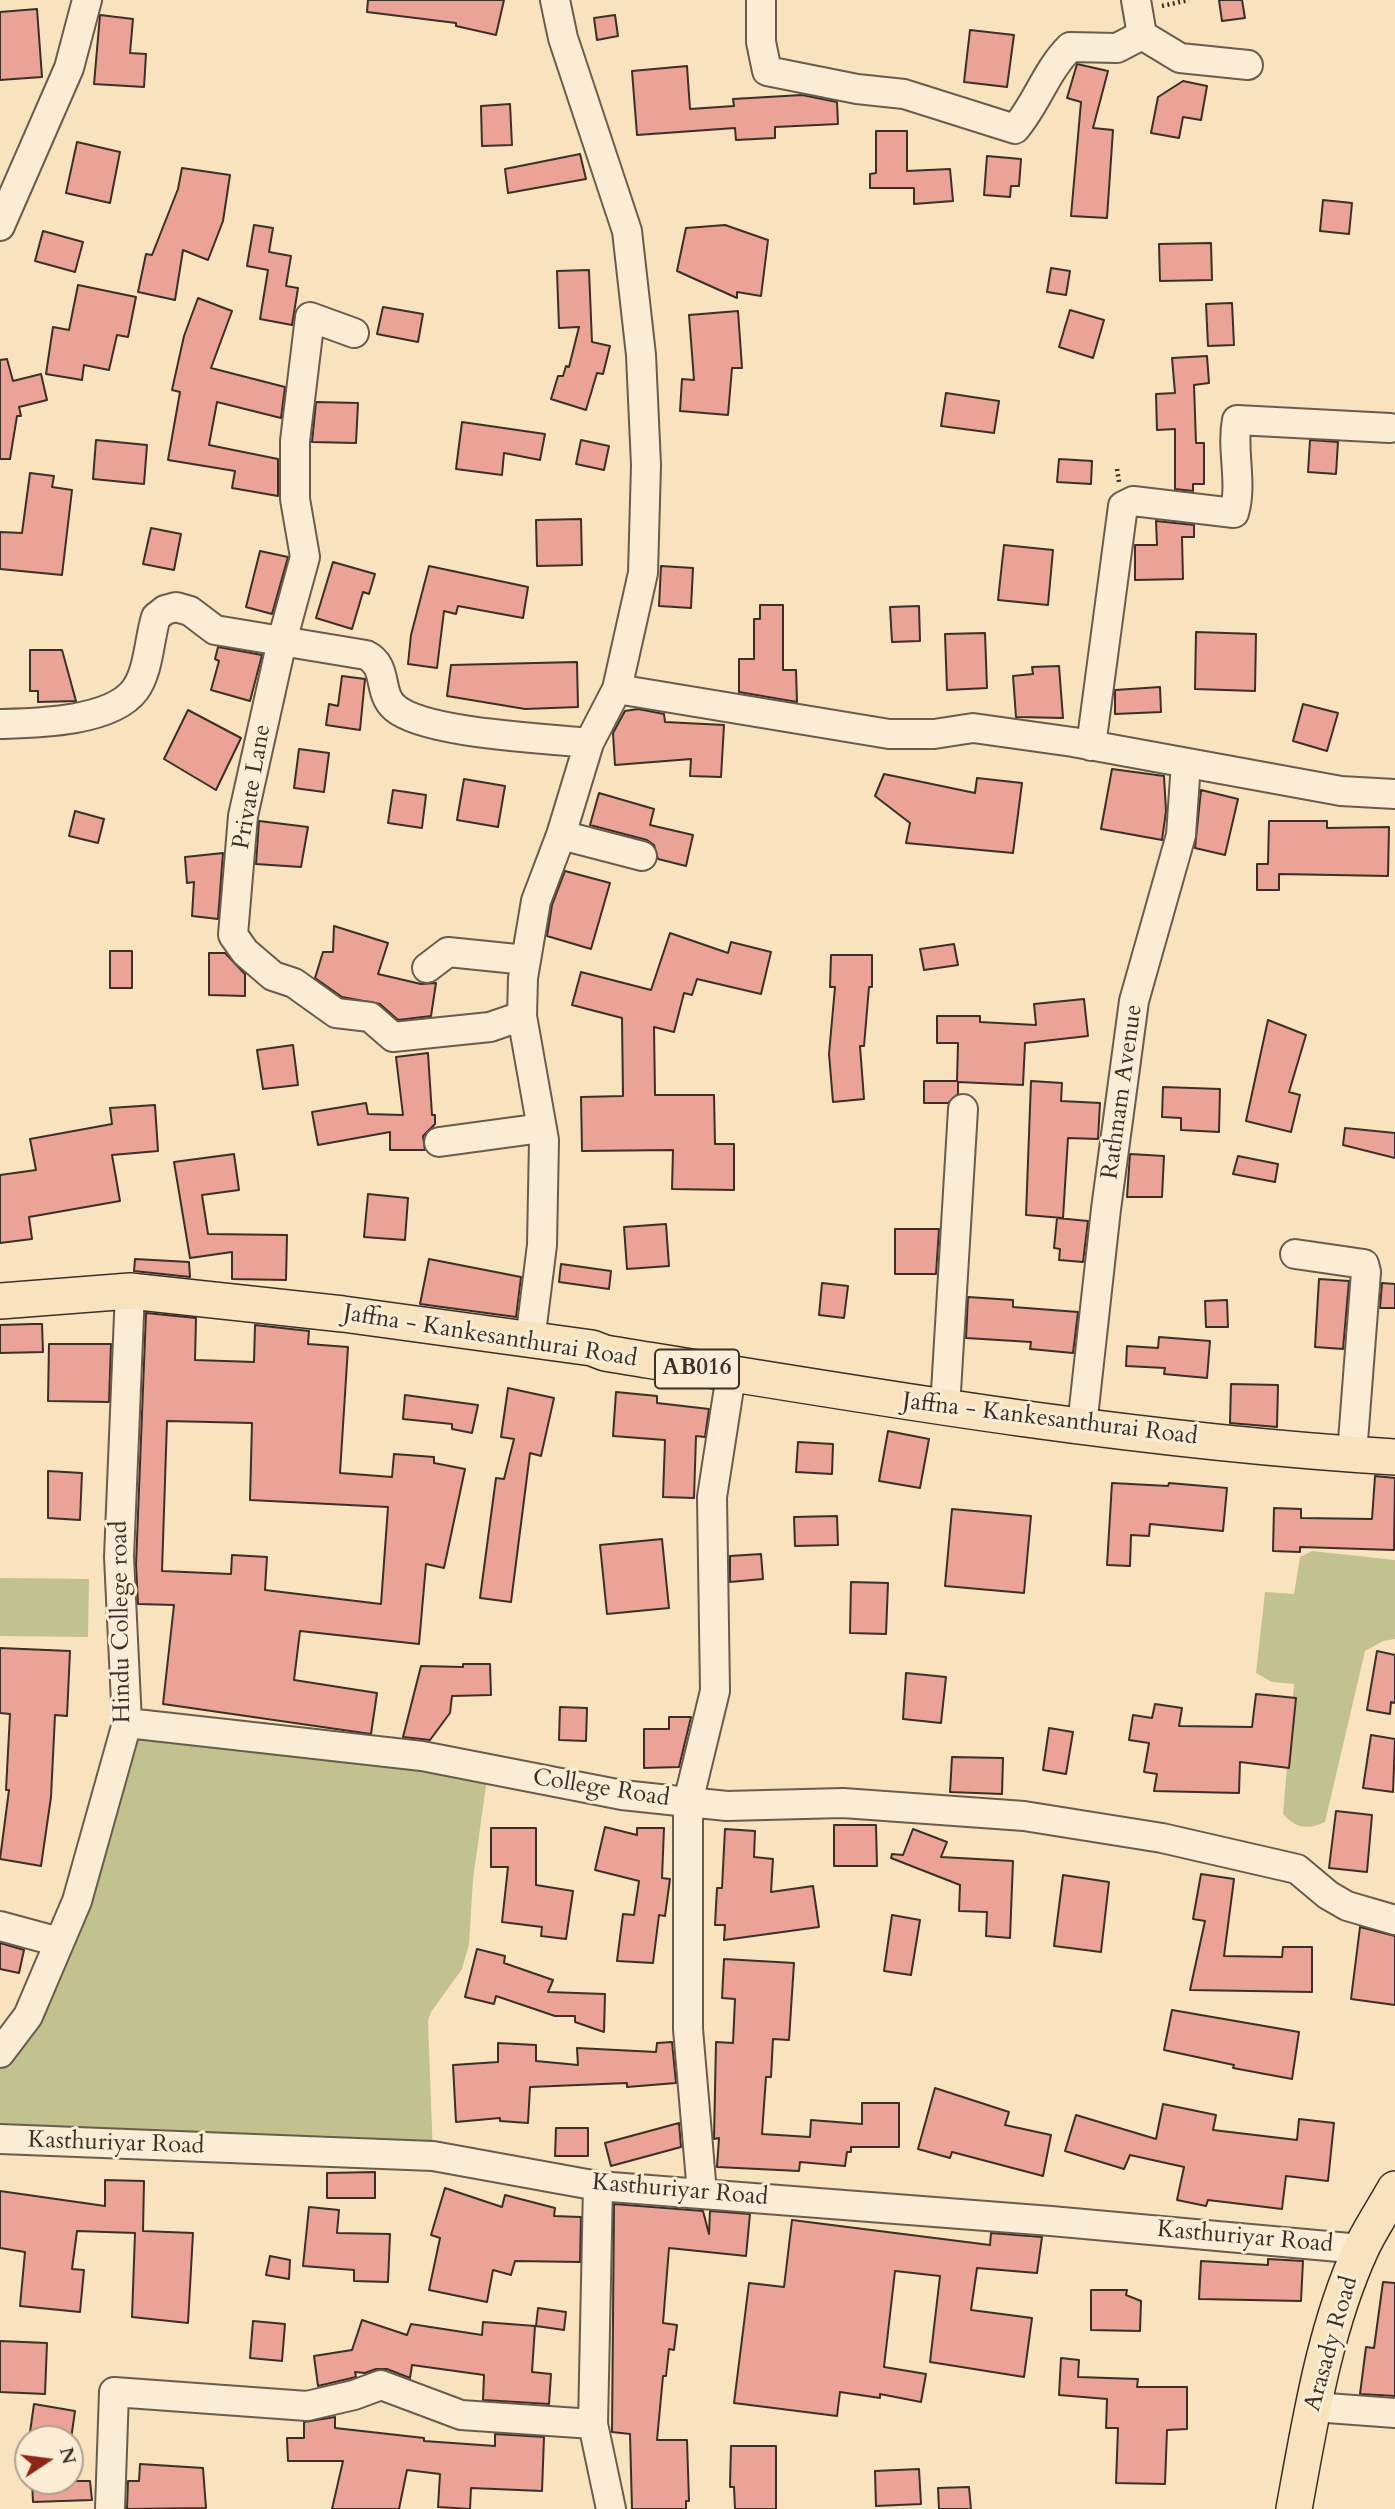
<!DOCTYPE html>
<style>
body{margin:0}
#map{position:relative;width:1395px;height:2509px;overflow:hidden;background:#f9e2be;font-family:Cardo,serif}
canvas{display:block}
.north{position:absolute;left:14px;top:2425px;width:70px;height:70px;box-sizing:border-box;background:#fbecd5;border:2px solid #ada18f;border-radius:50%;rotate:77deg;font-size:19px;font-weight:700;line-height:28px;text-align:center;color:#393027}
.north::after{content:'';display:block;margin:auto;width:24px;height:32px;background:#8f2418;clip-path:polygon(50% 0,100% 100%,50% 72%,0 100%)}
</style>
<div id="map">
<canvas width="1395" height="2509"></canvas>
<div class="north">N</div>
</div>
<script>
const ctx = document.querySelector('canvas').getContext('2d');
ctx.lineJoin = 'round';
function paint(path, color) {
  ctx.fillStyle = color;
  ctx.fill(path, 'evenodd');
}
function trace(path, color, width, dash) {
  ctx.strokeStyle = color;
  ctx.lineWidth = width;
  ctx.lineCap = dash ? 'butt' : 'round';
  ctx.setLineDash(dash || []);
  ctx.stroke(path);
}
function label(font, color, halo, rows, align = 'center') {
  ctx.font = font + ' Cardo,serif';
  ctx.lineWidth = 6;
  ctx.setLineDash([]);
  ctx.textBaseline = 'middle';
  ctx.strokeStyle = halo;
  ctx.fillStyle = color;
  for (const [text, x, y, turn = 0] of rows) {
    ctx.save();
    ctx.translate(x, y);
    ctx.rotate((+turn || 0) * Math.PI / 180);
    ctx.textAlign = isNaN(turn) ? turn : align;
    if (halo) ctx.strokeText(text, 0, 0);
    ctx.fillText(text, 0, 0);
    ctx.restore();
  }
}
const green = new Path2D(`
 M1312 1551 1395 1560V1639L1383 1641 1365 1651 1325 1822C1308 1830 1295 1828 1283 1814L1294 1684 1272 1682 1256 1673 1265 1592 1294 1594 1300 1557Z
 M0 1578 89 1579 88 1637 0 1636Z
 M127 1723 488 1771 473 1879 469 1944 462 1969 431 2012 428 2021 433 2156 0 2139V2053L28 2016Z`);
const building = new Path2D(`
 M368 0H504L496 35 456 26V23L367 12Z
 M1219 0H1242L1245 18 1222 21Z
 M37 9 42 77 0 80V12Z
 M100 15 133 19 130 53 146 54 144 87 94 84Z
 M615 15 618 36 597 40 594 18Z
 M970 30 1014 35 1007 87 964 82Z
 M1077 64 1108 71 1093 128 1113 130 1107 218 1071 216 1081 102 1067 98Z
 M687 66 690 109 734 106 733 99 802 95 837 102 838 124 775 127V138L736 140 735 128 637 135 632 71Z
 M1183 81 1207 86 1201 120 1183 117 1179 138 1151 133 1158 97Z
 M510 104 512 145 482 146 481 106Z
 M876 131H907V171L950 169 953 201 914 204V188H870V174L876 173Z
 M77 142 120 152 110 203 66 193Z
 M580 154 586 179 508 193 505 169Z
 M987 156 1021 159 1019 186H1011L1010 197 984 195Z
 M182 168 230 175 223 221 208 260 183 250 175 300 138 292 146 254 152 255 178 189Z
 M1323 200 1352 203 1349 234 1320 231Z
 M254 225 273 228 269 252 291 256 286 286 298 288 292 325 260 319 268 270 247 266Z
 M725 225 768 240 761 296 737 292V298L677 271 686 228Z
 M43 231 83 242 75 272 35 261Z
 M1211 243 1212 280 1160 281 1159 244Z
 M1051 268 1070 271 1066 295 1047 292Z
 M589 270 592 342 610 346 603 374 597 373 586 410 551 399 558 376H563L566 366 569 367 579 327 559 328 557 271Z
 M78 285 136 297 128 337 117 335 109 370 84 365 82 380 46 374 53 327 69 330Z
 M198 298 232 311 211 368 285 387 281 418 217 402 209 445 278 459V496L232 488 235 471 168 460 180 392 172 390 184 336Z
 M1232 303 1234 345 1208 346 1206 304Z
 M383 307 423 314 418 342 377 334Z
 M1070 310 1104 320 1093 358 1059 347Z
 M738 311 742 368H732L728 415 680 411 682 379 694 380 689 315Z
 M1207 356 1209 383 1194 385 1196 443H1204V484H1193V491L1175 489V429L1157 430 1156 394 1175 393 1172 358Z
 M7 359 13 381 41 374 47 400 19 407 21 416H17L10 459H0V360Z
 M946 393 999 401 994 433 941 426Z
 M316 402 358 403 356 443 312 442Z
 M462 422 545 434 540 460 504 453 502 475 456 469Z
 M96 440 147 445 144 484 93 479Z
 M581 440 609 446 604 470 576 464Z
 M1310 440 1338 442 1336 474 1308 472Z
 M1059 459 1092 461 1091 484 1057 482Z
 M30 473 54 476 52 487 72 490 62 575 0 569V532L22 533Z
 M581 519 582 565 537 566 536 520Z
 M1156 521 1194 525V537H1182L1183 579 1135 580V545H1157Z
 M151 528 181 534 174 570 143 564Z
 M1004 545 1053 550 1048 605 998 600Z
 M260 551 288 557 272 614 246 607Z
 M333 562 375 574 369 594 363 592 352 629 316 618Z
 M429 566 528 587 523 618 458 606 456 614 444 611 437 668 408 664 411 635Z
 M661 566 693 568 691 608 659 606Z
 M760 605H783V670H796L797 702 739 692V659H754V619H760Z
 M919 606 920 641 892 642 890 607Z
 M1196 632 1256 634 1255 691 1195 689Z
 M985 633 987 688 947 690 945 634Z
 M218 647 262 655 250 701 211 690 219 661 215 659Z
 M30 650H62L76 701 38 702V691H30Z
 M577 662 578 707 525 709 447 696 451 665Z
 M1059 666 1063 718 1016 717 1013 676 1033 674 1032 667Z
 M342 676 365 679 360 730 326 725 329 704 338 706Z
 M1160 687 1161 712 1115 714V690Z
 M1303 704 1338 713 1327 751 1293 741Z
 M638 709 664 714 665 722 724 725 721 777 690 776 691 759 615 765 613 733 625 711Z
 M188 710 241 738 216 790 164 759Z
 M299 749 329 753 324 792 294 788Z
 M1112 769 1164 776 1166 811 1162 840 1101 829Z
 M884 774 975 793 977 778 1022 783 1013 853 906 843 910 823 875 796Z
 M464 779 505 786 498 827 457 820Z
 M393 790 426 795 422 828 388 823Z
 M1201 790 1238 799 1225 855 1195 848Z
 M599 793 654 809 650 825 693 835 686 866 658 859 654 845 647 840 590 825Z
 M75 811 104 819 98 843 69 836Z
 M259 821 308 827 301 867 256 864Z
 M1269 821H1327V828L1389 827 1388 876 1279 874V890H1257V864H1268Z
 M223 853 218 919 192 916 194 882 187 883 185 857Z
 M565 871 610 883 591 949 547 936 552 905Z
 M334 926 388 943 378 974 421 984 436 983 431 1016 398 1020 380 1004 342 997 315 978 323 952H333Z
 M670 933 728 953 731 942 771 952 761 994 697 979 692 995 684 993 674 1032 654 1027 655 1095H714L715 1144H734V1190L672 1189 673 1150 582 1151 581 1097 623 1096 622 1018 572 1005 581 972 651 990Z
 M954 944 958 965 924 970 920 949Z
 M110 951H132V988H110Z
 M209 953H225L245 974V996L209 995Z
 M831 955H872V987H869L864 1046H860L864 1099 833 1102 829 1054 835 987H830Z
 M1084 999 1088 1036 1025 1043 1023 1085 958 1082V1094L948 1103H924V1081H957L958 1043H937V1016H980V1022L1036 1025 1034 1004Z
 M1268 1020 1306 1035 1289 1092 1300 1095 1291 1132 1246 1121Z
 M293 1045 298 1085 263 1089 257 1050Z
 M428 1053 432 1115H435V1124L423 1136 425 1150H390V1132L318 1145 312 1112 366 1103 368 1114 403 1115 396 1057Z
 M1031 1081 1062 1083 1061 1101 1100 1103 1098 1139 1068 1138 1063 1218 1026 1215Z
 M1163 1087 1220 1089 1219 1132 1181 1130V1118L1162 1117Z
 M155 1105 158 1151 112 1155 120 1201 29 1217 32 1239 0 1243V1175L36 1170 30 1139 112 1124 110 1108Z
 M1345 1128 1395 1133V1158L1343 1145Z
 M234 1154 239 1190 202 1195 208 1234 287 1235 286 1280 232 1279V1252L190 1258 174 1162Z
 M1130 1154 1164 1156 1162 1197H1127Z
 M1238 1156 1278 1164 1275 1182 1233 1174Z
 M368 1194 408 1198 405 1240 364 1237Z
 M1057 1218 1088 1221 1083 1262 1059 1260 1060 1249 1054 1248Z
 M666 1224 669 1266 627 1269 624 1227Z
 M895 1229H939L936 1274H895Z
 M135 1259 189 1262 190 1277 134 1271Z
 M429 1259 521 1277 516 1317 420 1304Z
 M561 1264 611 1271 609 1289 559 1282Z
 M1319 1279 1349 1281 1343 1349 1315 1347Z
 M822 1283 848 1286 844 1318 819 1315Z
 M1382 1283 1395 1284V1308H1380Z
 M968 1297 1013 1300V1307L1078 1312 1073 1353 1030 1349 1031 1342 966 1338Z
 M1227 1300 1228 1327H1206L1205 1301Z
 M146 1313 196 1318 195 1360 254 1362 255 1325 309 1331 308 1344 348 1347 340 1473 392 1477 394 1454 434 1457V1463L465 1469 444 1568 426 1564 419 1644 300 1631 294 1680 377 1693 371 1734 163 1704 174 1605 138 1604 136 1565ZM167 1421 252 1423 250 1500 388 1507 381 1604 265 1590 267 1557 232 1555 231 1574 162 1571Z
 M33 1324H42L43 1352 0 1353V1325Z
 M1159 1337 1210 1341 1207 1378 1164 1374 1165 1368 1126 1366 1127 1346 1158 1348Z
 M49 1344H111L109 1402 48 1401Z
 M1231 1384 1278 1385 1277 1427 1230 1423Z
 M508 1388 554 1398 541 1456 530 1453 511 1602 480 1598 496 1478 504 1479 514 1439 501 1437Z
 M616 1392 657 1396V1403L709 1409 705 1437 696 1436 694 1498 663 1497 665 1440 613 1436Z
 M405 1395 478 1405 472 1433 452 1429V1424L403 1419Z
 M888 1431 929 1439 920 1488 879 1481Z
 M798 1442 833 1444 832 1474 796 1472Z
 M48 1471 82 1473 80 1520 48 1518Z
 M1375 1476 1395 1478 1394 1550 1300 1547V1552L1273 1551 1274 1508 1301 1509V1518L1372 1519Z
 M1112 1483 1168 1486 1169 1483 1227 1488 1223 1531 1150 1524 1149 1536 1131 1535 1130 1566 1107 1565Z
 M952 1509 1031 1516 1024 1593 945 1586Z
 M837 1516 838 1545 795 1546 794 1517Z
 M662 1539 669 1608 607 1614 600 1545Z
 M761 1554 763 1579 730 1582V1556Z
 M851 1582 888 1583 886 1634 850 1633Z
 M0 1648 70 1651 67 1716 55 1715 51 1797 41 1866 0 1859 9 1790H6L10 1714 0 1713Z
 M1377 1651 1395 1655V1703L1391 1702 1390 1714 1367 1710Z
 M463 1664H490L491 1695 452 1696 450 1713 430 1740 403 1737 421 1666 463 1667Z
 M906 1673 946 1677 941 1723 903 1719Z
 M1256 1694 1296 1698 1289 1768 1240 1762 1239 1793 1154 1791 1157 1774 1144 1772 1149 1743 1129 1740 1133 1715 1152 1718 1155 1704 1182 1708 1179 1726 1252 1727Z
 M560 1707 587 1708 586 1741 559 1740Z
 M669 1717H691L679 1767 644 1768V1729H669Z
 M1049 1728 1073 1732 1066 1774 1043 1770Z
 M1371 1735 1395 1739 1393 1792 1363 1788Z
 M952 1757 1003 1758 1002 1794 950 1792Z
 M1336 1811 1372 1815 1367 1872 1329 1868Z
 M834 1825H876L877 1866H834Z
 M605 1827 637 1835V1828H664L662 1878 670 1879 665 1916 659 1915 653 1963 617 1961 623 1914 634 1915 639 1881 595 1870Z
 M491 1828H536V1885L573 1891 566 1939 541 1936 542 1927 502 1922 508 1867H491Z
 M725 1829 755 1831 754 1857 773 1859 771 1892 813 1886 819 1927 724 1940 725 1925H715L717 1888H722Z
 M913 1829 947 1842 941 1857 1013 1861 1010 1938 986 1936 987 1912 959 1911 960 1885 891 1858 892 1854 903 1855Z
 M1201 1874 1234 1879 1224 1956 1282 1957 1283 1947H1312V1992L1190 1990 1205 1921 1193 1919Z
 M1063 1875 1109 1882 1101 1952 1054 1946Z
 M892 1915 920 1920 911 1975 884 1971Z
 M1360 1927 1395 1936V2005L1351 1999Z
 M0 1943 24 1950 19 1973 0 1969Z
 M477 1949 505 1956 504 1963 553 1980 548 1992 605 1994 604 2032 575 2022V2016H555L496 1996 494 2004 465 1997Z
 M724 1959 794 1963 789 2040 773 2039 771 2077H766L762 2134 810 2137 811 2120 862 2124V2103H899V2147H851V2152H847L845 2166 800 2162 799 2171 717 2167 719 2138 714 2139 716 2042 733 2043 735 1999 722 1998Z
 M1172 2010 1299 2032 1292 2079 1233 2068 1234 2065 1164 2050Z
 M672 2042 676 2083 627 2087V2083L530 2087 528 2123 500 2121V2118L456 2122 453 2065 498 2062V2043L536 2045V2061L578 2065 577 2048 656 2052 657 2043Z
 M935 2088 1009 2112 1005 2125 1051 2135 1043 2176 952 2152 950 2158 918 2149Z
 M1163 2104 1216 2115 1213 2130 1297 2140 1299 2119 1334 2123 1328 2181 1286 2176 1282 2209 1208 2200 1206 2206 1177 2200 1184 2167 1130 2155 1124 2169 1065 2151 1076 2115 1156 2139Z
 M679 2123 681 2147 611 2166 605 2143Z
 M556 2128H588V2156H555Z
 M375 2172V2198H327V2173Z
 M105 2180 144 2181 143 2231 193 2233 188 2323 132 2317 135 2233 77 2231 72 2269 84 2270 80 2312 20 2306 25 2252 0 2248V2191L105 2206Z
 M445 2188 502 2207 505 2195 555 2208 554 2216 581 2217 580 2262 515 2261 511 2275 493 2270 487 2302 429 2290 440 2238 431 2235Z
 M614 2204 703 2211 709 2234 710 2211 750 2214 746 2256 669 2248 663 2323 677 2325 674 2350 669 2349 666 2376H663L657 2440H687L689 2501H686V2509H632L630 2434 612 2432Z
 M309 2207 339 2210 337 2233 390 2234 388 2282 354 2281V2270L303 2266Z
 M792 2220 990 2245 991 2233 1042 2237 1037 2273 977 2268 971 2310 1032 2318 1024 2377 930 2362 940 2276 895 2271 884 2367 926 2374 921 2402 880 2394V2398L840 2392 837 2416 734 2403 749 2283 784 2287Z
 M270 2256 290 2260 289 2279 266 2275Z
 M1268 2259 1303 2261 1301 2301 1199 2299 1201 2261 1268 2265Z
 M1383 2282 1395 2283V2396L1360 2394 1366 2347 1374 2348Z
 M1091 2290H1127L1126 2295 1141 2301 1140 2331 1091 2330Z
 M538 2308 566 2312 564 2330 536 2326Z
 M362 2320 407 2335 411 2324 482 2335 483 2322 535 2326 532 2372 551 2374 549 2404 483 2400 484 2375 412 2365 410 2378 387 2369H376L365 2373 355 2372 356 2377 318 2386 314 2356 352 2350Z
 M253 2321 285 2324 282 2361 250 2358Z
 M0 2341 47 2343 45 2394 0 2392Z
 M1061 2358 1079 2360 1078 2377 1138 2379 1137 2387H1187V2429L1167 2430 1165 2484 1116 2483 1118 2428H1106L1107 2399 1059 2395Z
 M34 2404 75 2411 71 2439H29Z
 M335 2417V2428L424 2438V2441L495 2446V2434L544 2437 542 2491 471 2488 470 2509 438 2507 440 2474 407 2470 399 2509H332L343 2461H288L287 2438H304V2422Z
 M731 2446H776V2509H735L734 2487H730Z
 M140 2464 203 2468 206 2508 127 2509 128 2481H139Z
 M919 2469 921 2504 876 2506 875 2471Z
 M32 2481H90L92 2500 33 2502Z
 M969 2487 971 2509H939L938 2488Z`);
const path = new Path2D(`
 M1162 6 1189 0
 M1117 469 1119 482`);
const minor = new Path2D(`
 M761 0V42L767 71 857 89 904 94 1015 129C1037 103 1046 71 1070 47L1117 48 1142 35
 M1136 0 1142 35 1180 58 1248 65
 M0 226 69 68 87 0
 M354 333 310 317 295 441V499L305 557 282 641 243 816 233 935 245 952 273 976 294 983 336 1013 370 1017 393 1037 490 1027 522 1016
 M617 689 889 734H934L973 728 1073 742 1341 791 1395 794
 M0 724C36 723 111 722 135 690 149 671 149 639 156 617L165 610 176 607 190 611 215 630 366 655C389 666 377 693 395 708 426 734 546 738 589 743
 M1091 746 1123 506 1133 501 1234 513C1243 482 1231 450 1237 420L1390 428
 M561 835 642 856
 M427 968 448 952 526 960
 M439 1142 542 1128
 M1295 1254 1364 1264 1366 1272 1352 1454
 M530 1341 542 1245 544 1140 522 1016 523 978 536 901 561 835 589 743 617 689 643 573 646 465 641 355 627 231 563 38 555 0
 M731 1375 712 1497 715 1691 688 1802 727 1806 843 1803 1024 1816 1162 1838 1297 1869 1328 1895 1347 1906 1395 1920
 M945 1408 963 1109
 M1082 1426 1106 1209 1134 1001 1181 835 1186 763
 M127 1723 422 1756 622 1795 688 1802V2029L702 2193
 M0 1926 59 1942
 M0 2053 28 2016 77 1901 127 1723 119 1557 130 1291
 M0 2139 433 2156 598 2186 1051 2221 1361 2249
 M598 2186 593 2424 611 2509
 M1314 2407 1395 2413
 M110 2509 114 2392 307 2406 354 2395 381 2385 461 2415 593 2424`);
const major = new Path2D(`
 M0 1301 130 1291 343 1314 592 1348 605 1353C867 1396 1130 1441 1395 1457
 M1294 2509C1310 2422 1324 2330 1361 2249 1370 2229 1384 2209 1395 2189`);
const shields = [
 [697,1369,84]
];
const shieldNames = [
 ["AB016",697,1369]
];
const streetNames = [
 ["Private Lane",253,787,-80],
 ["Rathnam Avenue",1123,1092,-82],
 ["Jaffna - Kankesanthurai Road",490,1337,9],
 ["Jaffna - Kankesanthurai Road",1050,1420,7],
 ["Hindu College road",122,1622,-91],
 ["College Road",601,1789,9],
 ["Kasthuriyar Road",116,2144,2],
 ["Kasthuriyar Road",680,2191,5],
 ["Kasthuriyar Road",1245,2238,5],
 ["Arasady Road",1332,2344,-74]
];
paint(green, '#c2c28e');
paint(building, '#eaa396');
trace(building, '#393027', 2);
trace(minor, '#695c4d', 32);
trace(major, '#393027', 38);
trace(path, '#393027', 4.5, [2, 3.5]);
trace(minor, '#fbecd5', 28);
trace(major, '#f9e2be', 35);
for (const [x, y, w] of shields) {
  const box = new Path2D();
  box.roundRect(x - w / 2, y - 19.5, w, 39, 5);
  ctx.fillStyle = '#fbecd5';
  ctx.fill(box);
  trace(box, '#393027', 2);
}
label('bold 23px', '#393027', null, shieldNames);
label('24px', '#393027', '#fbecd5', streetNames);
</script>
